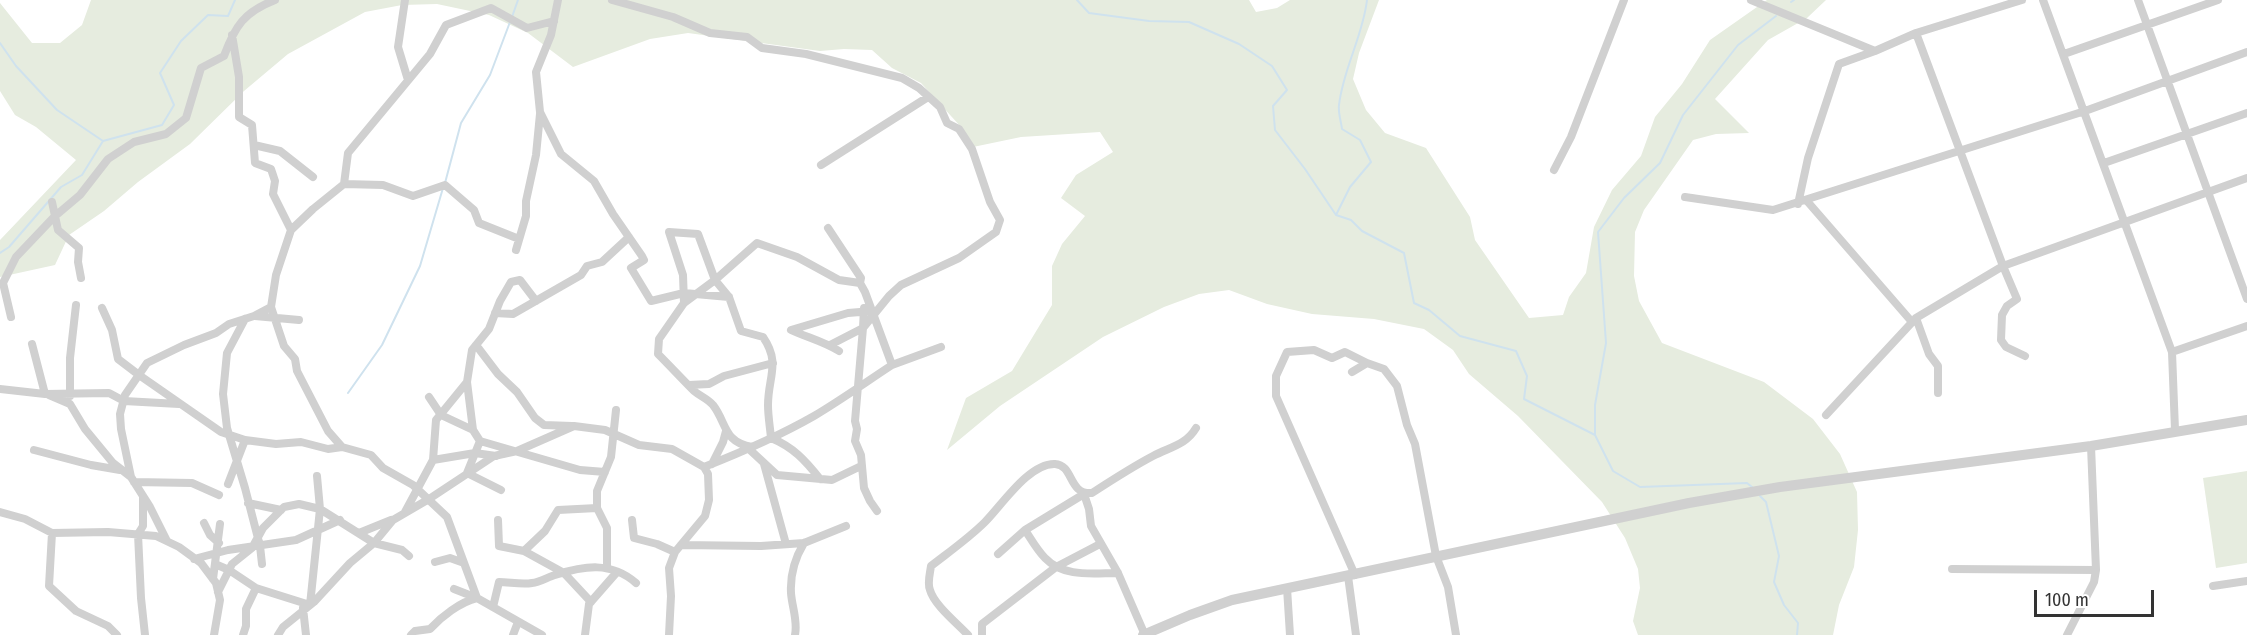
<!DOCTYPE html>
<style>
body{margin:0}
#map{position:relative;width:2247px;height:635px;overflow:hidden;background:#fff;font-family:"Fira Sans Condensed",sans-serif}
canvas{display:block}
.scale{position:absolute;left:2034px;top:590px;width:120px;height:27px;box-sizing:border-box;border:3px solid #333;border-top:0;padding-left:8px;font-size:18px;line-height:21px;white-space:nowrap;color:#333;-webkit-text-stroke:4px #fff;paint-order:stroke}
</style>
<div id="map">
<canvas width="2247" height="635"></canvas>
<div class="scale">100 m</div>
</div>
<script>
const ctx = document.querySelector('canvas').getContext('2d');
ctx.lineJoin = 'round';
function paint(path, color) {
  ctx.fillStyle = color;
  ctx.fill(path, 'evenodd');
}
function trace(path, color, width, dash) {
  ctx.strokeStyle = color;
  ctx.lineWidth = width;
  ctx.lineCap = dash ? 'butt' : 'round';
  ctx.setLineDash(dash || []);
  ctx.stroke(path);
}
const green = new Path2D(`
 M91 0H1249L1256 12 1277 8 1290 0H1379L1359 53 1353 79 1366 110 1385 133 1426 148 1470 217 1475 240 1529 318 1563 315 1569 297 1586 273 1594 227 1612 190 1641 156 1655 117 1682 84 1710 40 1767 0H1826L1807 18 1768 40 1715 99 1749 133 1716 134 1693 140 1644 210 1635 232 1634 276 1639 301 1662 343 1764 382 1813 419 1840 454 1857 492 1858 530 1854 567 1839 605 1833 635H1638L1633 621 1640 588 1638 569 1625 538 1602 502 1518 416 1469 374 1453 350 1424 329 1374 319 1312 314 1267 304 1229 290 1199 294 1164 307 1103 337 1000 406 947 450 966 398 1012 371 1052 305V266L1062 244 1085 216 1061 198 1076 175 1113 152 1100 132 1021 137 973 147 961 127 921 83 892 68 872 50 844 49 820 51 688 33 650 39 573 67 528 33 489 15 437 4 402 5 365 12 288 54 244 91 190 144 138 182 104 211 69 235 55 265 0 277V240L76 160 36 127 15 115 0 91V3L32 43H60L82 25Z
 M2247 471V563L2216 568 2203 478Z`);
const stream = new Path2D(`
 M1077 0 1089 13 1149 21 1189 22 1239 44 1272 66 1287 90 1273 106 1275 130 1305 169 1336 215 1351 220 1362 231 1404 253 1414 303 1429 310 1460 336 1516 351 1527 376 1524 399 1595 435 1613 471 1640 487 1747 483 1752 487
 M1791 2 1794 0
 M512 17 518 0
 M0 43 16 66 57 110 103 141
 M445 183 461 123 490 75 510 22
 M1336 215 1350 187 1371 162 1360 140 1342 129C1341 121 1338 113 1339 105 1343 69 1363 36 1367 0
 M0 253 9 247 61 187 82 175 103 141 162 125 174 105 160 73 181 41 208 15 228 16 235 0
 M348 393 382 345 420 266 443 188
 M1595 434V405L1606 343 1598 232 1624 198 1660 163 1683 115 1738 45 1776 16
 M1760 496 1766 502 1779 556 1774 582 1784 605 1798 623 1797 635`);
const minor = new Path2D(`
 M405 0 398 47 408 80
 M558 0 551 35 536 72 540 112 561 154 594 181 613 214 642 256 644 260 631 268 651 301 684 293 729 297
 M612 0 673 17 710 33 747 37 762 48 806 54 902 78 919 88 940 107 947 123 959 129 972 149 990 202 1000 220 996 232 959 258 901 285 889 296 863 328 855 421 857 429 855 441 861 455 864 488 870 501 877 511
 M1751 0 1875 51 1916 33 2022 0
 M2043 0 2172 352 2175 430
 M2138 0 2247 299
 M1916 33 2003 266 2017 299 2007 306 2002 315 2001 340 2006 347 2025 356
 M232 35 239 77V117L252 125 255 163 271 169 275 181 273 194 291 230
 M2064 54 2218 0
 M254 145 280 151 313 177
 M2104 163 2247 113
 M821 165 928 97
 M1554 170 1571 137 1624 0
 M344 184 383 185 413 196 445 185 474 210 479 223 519 239
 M1685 197 1773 210 2085 111 2247 52
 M1807 201 1912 322
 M52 202 58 230 79 248 78 262 81 278
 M1798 204 1808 158 1839 64 1875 51
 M828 228 861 278 860 283
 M516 250 526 216V201L536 155 540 114
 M684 303 659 339 658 354C670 366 682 379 694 391 700 396 708 399 713 405 727 423 723 442 752 447
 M102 308 112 330 118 359 139 375 221 432 245 440 276 444 301 442 328 449 342 447 371 455 383 468 413 485 447 517 477 598 542 635
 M495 313 513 314 581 275 587 266 602 262 629 237
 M255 316 299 320
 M11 317 3 283 16 257 54 217 80 195 108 159 134 142 166 134 186 118 201 68 224 56C235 26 244 12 275 0
 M1916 318 1929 354 1938 366V393
 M245 319 227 353 223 394 227 428 245 488 260 546 262 564
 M32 344 45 394
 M476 345 498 374 517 392 535 418 544 425 572 426
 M830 345 863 328 864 308
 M839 351C825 342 806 337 791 330L848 313 872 311
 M2172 352 2247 326
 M892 365 941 347
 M1352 372 1367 363 1384 369 1397 386 1407 425 1415 444 1436 556 1448 587 1456 635
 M467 382 473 430 480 441 580 470 605 472
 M689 385 709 384 724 376 773 363
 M0 389 45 394 109 393 124 401 179 404
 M49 395 70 404 85 429 113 463 131 477
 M70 396V358L76 305
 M429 397 441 415 473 430
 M1826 415 1916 318 2003 266 2247 178
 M480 441 467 473 501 490
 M342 447 328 431 297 371 295 359 284 346 271 307 276 275 291 230 313 209 344 184 348 153 430 54 446 25 491 8 527 28 554 21
 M749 449 777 475 832 480 861 466
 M34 450 91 465 120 470
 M433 460 475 453 496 456
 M712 464 723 442 726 431
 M764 464 786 544
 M704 467C742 452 779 436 814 416 841 400 866 382 892 365L865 292 860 283 839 280 797 257 757 243 715 280 698 234 669 232 683 275 684 303 715 280 729 297 741 331 763 337C781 363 768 377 768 405 768 416 770 427 771 438 793 447 805 460 820 479
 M134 482 192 483 219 495
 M228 484 245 440
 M143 497V526L138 534 141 598 145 635
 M248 503 281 510
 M0 512 25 519 52 533 108 532 156 536 179 547 201 563 216 583 220 600 214 635
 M405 512 433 460 436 420 467 382 472 350 489 329 500 301 511 282 520 280 536 301
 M498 520 499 546 524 551 564 573 591 602
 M632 520 634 538 657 544 675 552
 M204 523 210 535 219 543
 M1025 530C1031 539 1037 550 1045 558 1064 578 1093 573 1118 573
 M52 533 49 586 76 611 108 626 117 635
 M359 533 391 520
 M167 541 150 507 131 477 121 429 120 414 125 395 147 363 184 345 216 333 229 324 254 316 271 307
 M681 545 761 546 804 543 846 526
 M524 551 545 531 558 510 597 508
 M998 554 1025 530 1084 494 1089 509 1091 526 1118 573 1145 635
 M194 559 228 550 296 540 340 520
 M435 562 450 558 464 563
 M215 564 229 570 256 588 310 605 320 509 317 476
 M607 567V528L597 508V491L611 457 616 410
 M1952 569 2096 570
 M1355 575 1276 396V376L1287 352 1314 350 1332 358 1345 352 1367 363
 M1348 576 1356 635
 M213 579 220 524
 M2213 586 2247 581
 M1287 588 1290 635
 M454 589 477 598
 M218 592 232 564 252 548 263 528 284 507 299 504 320 509 374 543 402 550 409 556
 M493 607 499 582C509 582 522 585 532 583 540 582 548 577 555 575 584 566 611 561 636 583
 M303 608 306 635
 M243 635 246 626V609L256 588
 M278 635 283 627 314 602 350 563 374 543 393 520 429 499 494 456 517 451 574 426 605 430 639 445 672 449 704 467 708 474 709 500 705 516 675 552 669 568 671 596 669 635
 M411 635 415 631 430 629C441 617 460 602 477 598
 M513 635 518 622
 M585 635 589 604 617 572
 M795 635C798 621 792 607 791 593 790 575 795 558 804 543
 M968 635C958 624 934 605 930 590 927 583 930 574 931 566 949 552 969 538 985 522 1002 505 1029 463 1055 464 1074 465 1068 495 1092 493 1112 480 1132 467 1153 456 1170 447 1186 445 1196 428
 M982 635V624L1056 567 1100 544
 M2067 635 2094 582 2096 570 2091 446`);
const tertiary = new Path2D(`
 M1143 635 1190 615 1232 600 1689 503 1780 487 2091 446 2247 420`);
paint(green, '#e6ecdf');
trace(stream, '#cfe2ee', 2);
trace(minor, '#d0d0d0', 8);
trace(tertiary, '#d0d0d0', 10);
</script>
